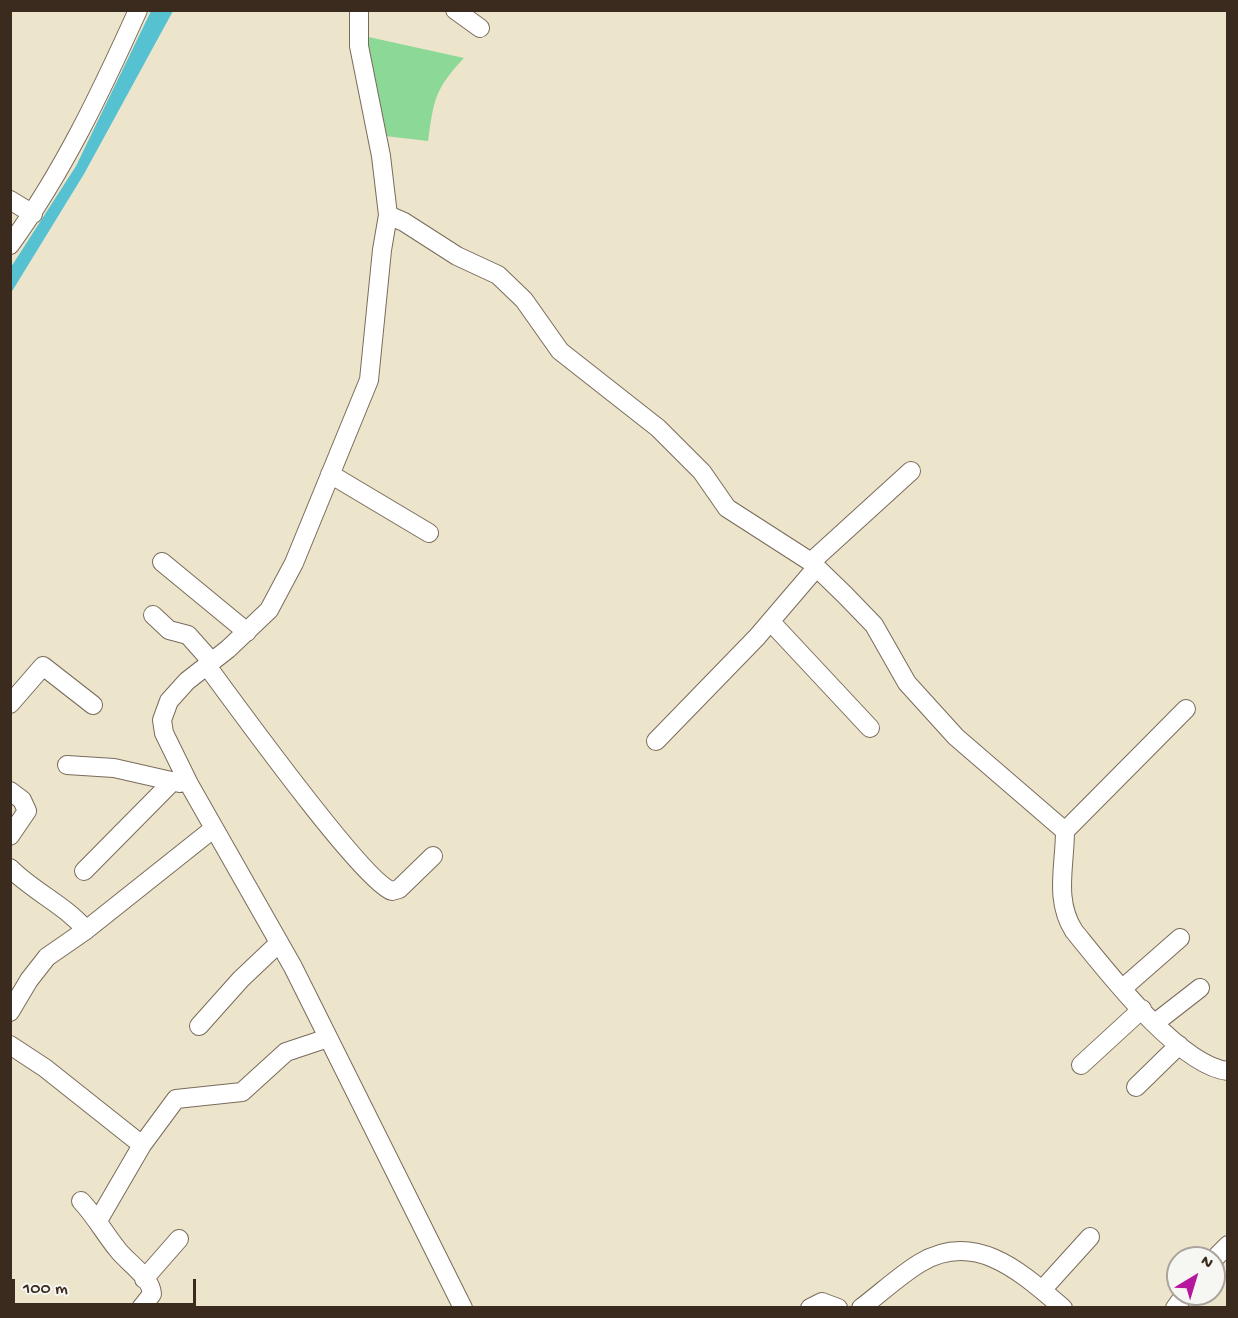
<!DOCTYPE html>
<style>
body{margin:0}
#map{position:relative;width:1238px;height:1318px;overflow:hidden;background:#ede5cb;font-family:"Gochi Hand",sans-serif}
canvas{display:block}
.frame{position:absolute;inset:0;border:12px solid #3b2a1e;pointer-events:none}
.north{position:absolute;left:1166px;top:1246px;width:60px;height:60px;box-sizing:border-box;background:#f6f6f2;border:2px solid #aba49d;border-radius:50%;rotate:38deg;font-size:16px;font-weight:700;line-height:24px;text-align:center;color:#3b2a1e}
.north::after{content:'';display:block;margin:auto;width:21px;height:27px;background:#b5179e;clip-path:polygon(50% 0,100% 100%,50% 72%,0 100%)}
.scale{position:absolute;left:12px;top:1279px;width:184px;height:27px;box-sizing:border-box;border:3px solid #3b2a1e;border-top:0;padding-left:8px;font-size:18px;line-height:21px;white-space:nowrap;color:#3b2a1e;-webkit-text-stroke:4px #f6f6f2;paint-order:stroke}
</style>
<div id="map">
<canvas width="1238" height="1318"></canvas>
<div class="frame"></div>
<div class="north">N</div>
<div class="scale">100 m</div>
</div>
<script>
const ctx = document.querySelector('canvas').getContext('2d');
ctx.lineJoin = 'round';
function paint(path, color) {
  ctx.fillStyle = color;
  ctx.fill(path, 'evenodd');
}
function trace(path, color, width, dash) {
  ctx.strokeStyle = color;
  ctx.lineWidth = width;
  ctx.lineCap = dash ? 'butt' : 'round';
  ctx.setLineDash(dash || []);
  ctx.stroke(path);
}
const green = new Path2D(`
 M364 36 464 58C434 90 434 100 428 141L385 136Z`);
const water = new Path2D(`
 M151 11H173L84 174 11 293V267L76 166Z`);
const minor = new Path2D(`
 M359 10V46L381 156 388 215 382 250 369 380 294 563 269 610 228 649 187 681 169 701 162 720 164 733 189 784 293 967 463 1308
 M455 10 480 28
 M10 200 33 214
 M388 215 404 222 457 256 498 275 524 300 560 351 658 428 702 472 727 508 811 562 845 595 874 625 907 683 956 737 1065 831
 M10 245C63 172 101 92 138 10
 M330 474 429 533
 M162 562 247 632
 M811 562 911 471
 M153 615 169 630 188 635 212 662
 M771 622 870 728
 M207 666C234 702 363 882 392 891L399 889 433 856
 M10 704 43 666 93 705
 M1186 709 1065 831C1065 866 1054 900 1074 931 1105 969 1179 1066 1228 1071
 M656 741 757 637 816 568
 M67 765 114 768 180 783
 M10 791 22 800 27 811 10 836
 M10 868C34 892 65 905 86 930
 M84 871 172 782
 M1123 988 1180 938
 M10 1012 29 980 47 957 86 930 213 829
 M1155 1023 1200 988
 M199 1026 241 979 279 943
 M10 1045 45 1068 142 1145 99 1219
 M1081 1065 1142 1009
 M1136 1087 1179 1045
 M142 1145 176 1099 242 1092 286 1052 328 1038
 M81 1201C96 1217 104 1233 118 1250 128 1263 151 1277 152 1294L141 1308
 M1214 1259 1228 1245
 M144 1279 179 1239
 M1042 1290 1090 1237
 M810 1308 822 1302 838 1308
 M861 1308C881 1293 900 1275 920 1263 976 1229 1023 1274 1063 1308
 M1175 1308 1185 1294`);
paint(green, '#8cd896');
paint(water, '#56c2d1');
trace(minor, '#796b5b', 20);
trace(minor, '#fff', 18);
</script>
